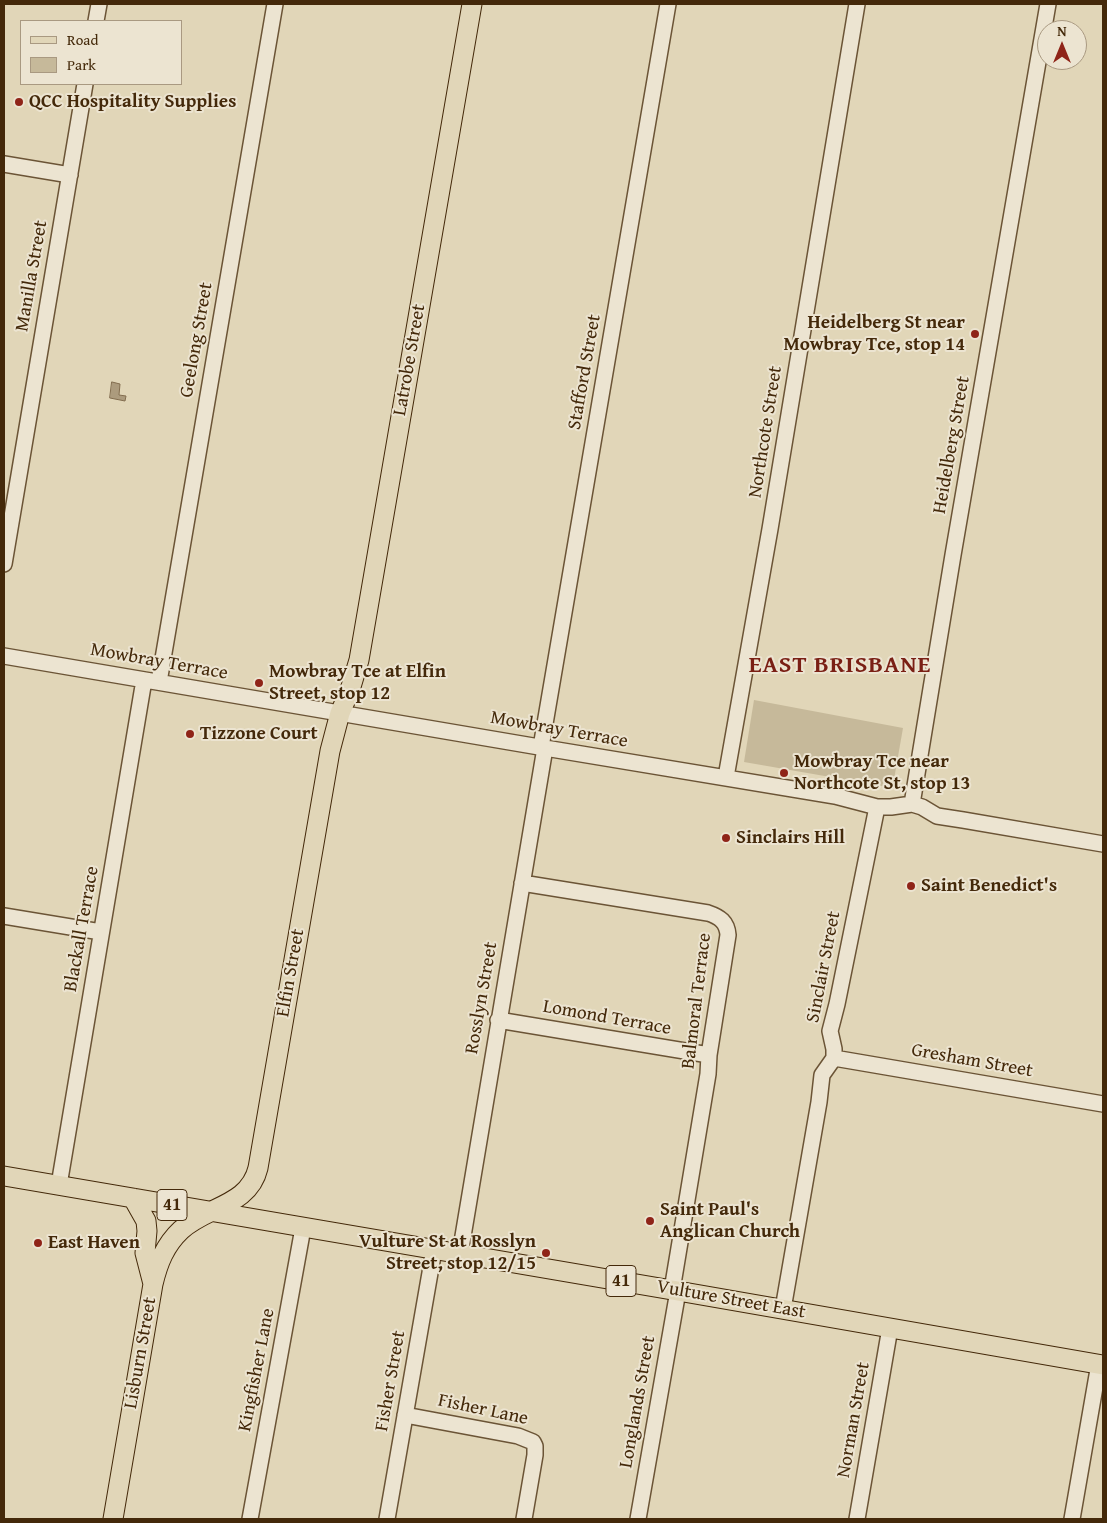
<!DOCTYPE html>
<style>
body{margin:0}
#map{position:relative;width:1107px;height:1523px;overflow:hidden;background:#e1d6b8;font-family:"Gentium Book Plus",serif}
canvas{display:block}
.frame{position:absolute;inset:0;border:5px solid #44290a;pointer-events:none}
.legend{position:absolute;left:20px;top:20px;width:162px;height:65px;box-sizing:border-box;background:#ece4d1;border:1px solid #a99981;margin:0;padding:6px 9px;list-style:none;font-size:15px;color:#44290a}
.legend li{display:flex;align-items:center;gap:10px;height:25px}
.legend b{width:25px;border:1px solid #a99981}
.north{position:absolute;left:1037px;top:20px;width:50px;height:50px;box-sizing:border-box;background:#ece4d1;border:1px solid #a99981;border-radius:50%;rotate:0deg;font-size:14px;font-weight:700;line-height:20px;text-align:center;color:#44290a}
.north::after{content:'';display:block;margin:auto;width:18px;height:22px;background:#8f2418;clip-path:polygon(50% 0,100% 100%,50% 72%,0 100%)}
</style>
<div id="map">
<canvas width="1107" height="1523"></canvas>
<div class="frame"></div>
<ul class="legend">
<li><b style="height:6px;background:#e1d6b8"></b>Road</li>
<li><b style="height:14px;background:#c6b99a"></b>Park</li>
</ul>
<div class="north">N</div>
</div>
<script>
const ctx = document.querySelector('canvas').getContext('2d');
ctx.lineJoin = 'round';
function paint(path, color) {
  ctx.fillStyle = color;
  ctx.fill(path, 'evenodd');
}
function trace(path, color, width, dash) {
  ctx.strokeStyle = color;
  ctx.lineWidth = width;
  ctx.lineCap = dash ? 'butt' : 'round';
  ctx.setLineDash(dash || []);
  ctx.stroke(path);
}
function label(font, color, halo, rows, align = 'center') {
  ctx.font = font + ' "Gentium Book Plus",serif';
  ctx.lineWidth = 4;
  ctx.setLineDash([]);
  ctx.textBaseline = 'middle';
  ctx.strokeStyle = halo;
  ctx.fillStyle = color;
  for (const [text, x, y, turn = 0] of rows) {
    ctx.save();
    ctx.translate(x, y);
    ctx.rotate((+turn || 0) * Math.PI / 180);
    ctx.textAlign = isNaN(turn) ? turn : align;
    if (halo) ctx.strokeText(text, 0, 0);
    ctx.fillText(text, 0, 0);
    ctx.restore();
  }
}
const green = new Path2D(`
 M754 700 903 728 893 785 888 787 744 762Z`);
const water = new Path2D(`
 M112 382 120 384 119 395 126 396 125 401 110 398Z`);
const minor = new Path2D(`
 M96 21 99 4
 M4 164 70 175
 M4 564 85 84
 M4 656 545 748 835 796 877 807H891L912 804 922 807 937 816 963 820 1103 844
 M159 682 275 4
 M541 747 668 4
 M726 777 770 529 857 4
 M912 804 953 555 1048 4
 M522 883 708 913C720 917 727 922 728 935L709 1055 708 1074 672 1290
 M4 916 101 932
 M498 1020 709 1055
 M834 1058 1103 1104
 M59 1185 144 680
 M460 1254 545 748
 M783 1309 819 1102 822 1075 834 1058V1049L830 1031 837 1004 877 807
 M405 1415 518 1436 533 1442 535 1446V1455L524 1519
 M250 1519 303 1228
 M387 1519 434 1250
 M638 1519 678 1291
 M857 1519 890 1328
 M1072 1519 1099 1364`);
const major = new Path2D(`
 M4 1176 672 1290 1103 1365
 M133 1198 146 1221 147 1231 145 1253 153 1284
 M113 1519 153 1284C158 1263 165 1245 181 1230 207 1206 249 1206 258 1168L330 751 340 713 350 690 359 660 472 4`);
const markers = [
 [19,102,5,"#8f2418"],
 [975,334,5,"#8f2418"],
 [259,683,5,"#8f2418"],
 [190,734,5,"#8f2418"],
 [784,773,5,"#8f2418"],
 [726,838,5,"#8f2418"],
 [911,886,5,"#8f2418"],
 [650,1221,5,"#8f2418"],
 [38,1243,5,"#8f2418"],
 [546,1253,5,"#8f2418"]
];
const shields = [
 [172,1205,30],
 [621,1281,30]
];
const shieldNames = [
 ["41",172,1205],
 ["41",621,1281]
];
const poiNames = [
 ["QCC Hospitality Supplies",29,102],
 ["Heidelberg St near",965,323,"right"],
 ["Mowbray Tce, stop 14",965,345,"right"],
 ["Mowbray Tce at Elfin",269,672],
 ["Street, stop 12",269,694],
 ["Tizzone Court",200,734],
 ["Mowbray Tce near",794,762],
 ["Northcote St, stop 13",794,784],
 ["Sinclairs Hill",736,838],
 ["Saint Benedict's",921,886],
 ["Saint Paul's",660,1210],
 ["Anglican Church",660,1232],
 ["Vulture St at Rosslyn",536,1242,"right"],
 ["Street, stop 12/15",536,1264,"right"],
 ["East Haven",48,1243]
];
const streetNames = [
 ["Manilla Street",32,276,-80],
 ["Geelong Street",197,340,-80],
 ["Latrobe Street",410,360,-80],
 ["Stafford Street",585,372,-80],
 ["Northcote Street",766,432,-81],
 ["Heidelberg Street",952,445,-80],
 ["Mowbray Terrace",159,662,10],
 ["Mowbray Terrace",559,730,10],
 ["Blackall Terrace",82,929,-80],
 ["Sinclair Street",824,967,-79],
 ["Elfin Street",291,973,-80],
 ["Rosslyn Street",482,998,-80],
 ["Balmoral Terrace",697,1001,-83],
 ["Lomond Terrace",607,1018,10],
 ["Gresham Street",972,1061,10],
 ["Vulture Street East",731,1300,10],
 ["Lisburn Street",141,1353,-80],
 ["Kingfisher Lane",257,1370,-79],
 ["Fisher Street",391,1381,-80],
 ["Longlands Street",638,1402,-80],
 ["Fisher Lane",483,1410,12],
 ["Norman Street",854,1420,-80]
];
const districtNames = [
 ["EAST BRISBANE",840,666]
];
paint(green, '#c6b99a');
paint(water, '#ac9b7d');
trace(water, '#826d4f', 1);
trace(minor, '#6b5436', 18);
trace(major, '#44290a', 21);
trace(minor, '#ece4d1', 15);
trace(major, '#e1d6b8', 19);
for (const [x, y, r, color] of markers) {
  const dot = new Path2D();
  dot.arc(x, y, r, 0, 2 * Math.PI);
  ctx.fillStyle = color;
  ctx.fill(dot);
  trace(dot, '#ece4d1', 2);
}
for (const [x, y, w] of shields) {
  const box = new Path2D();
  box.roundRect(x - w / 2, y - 15.5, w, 31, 4);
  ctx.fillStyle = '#ece4d1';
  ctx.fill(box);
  trace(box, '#44290a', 1);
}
label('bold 18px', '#44290a', null, shieldNames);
label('bold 19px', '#44290a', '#ece4d1', poiNames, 'left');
label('19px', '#44290a', '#ece4d1', streetNames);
ctx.letterSpacing = '1px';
label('bold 24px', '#7a1f14', '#ece4d1', districtNames);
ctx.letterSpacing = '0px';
</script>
